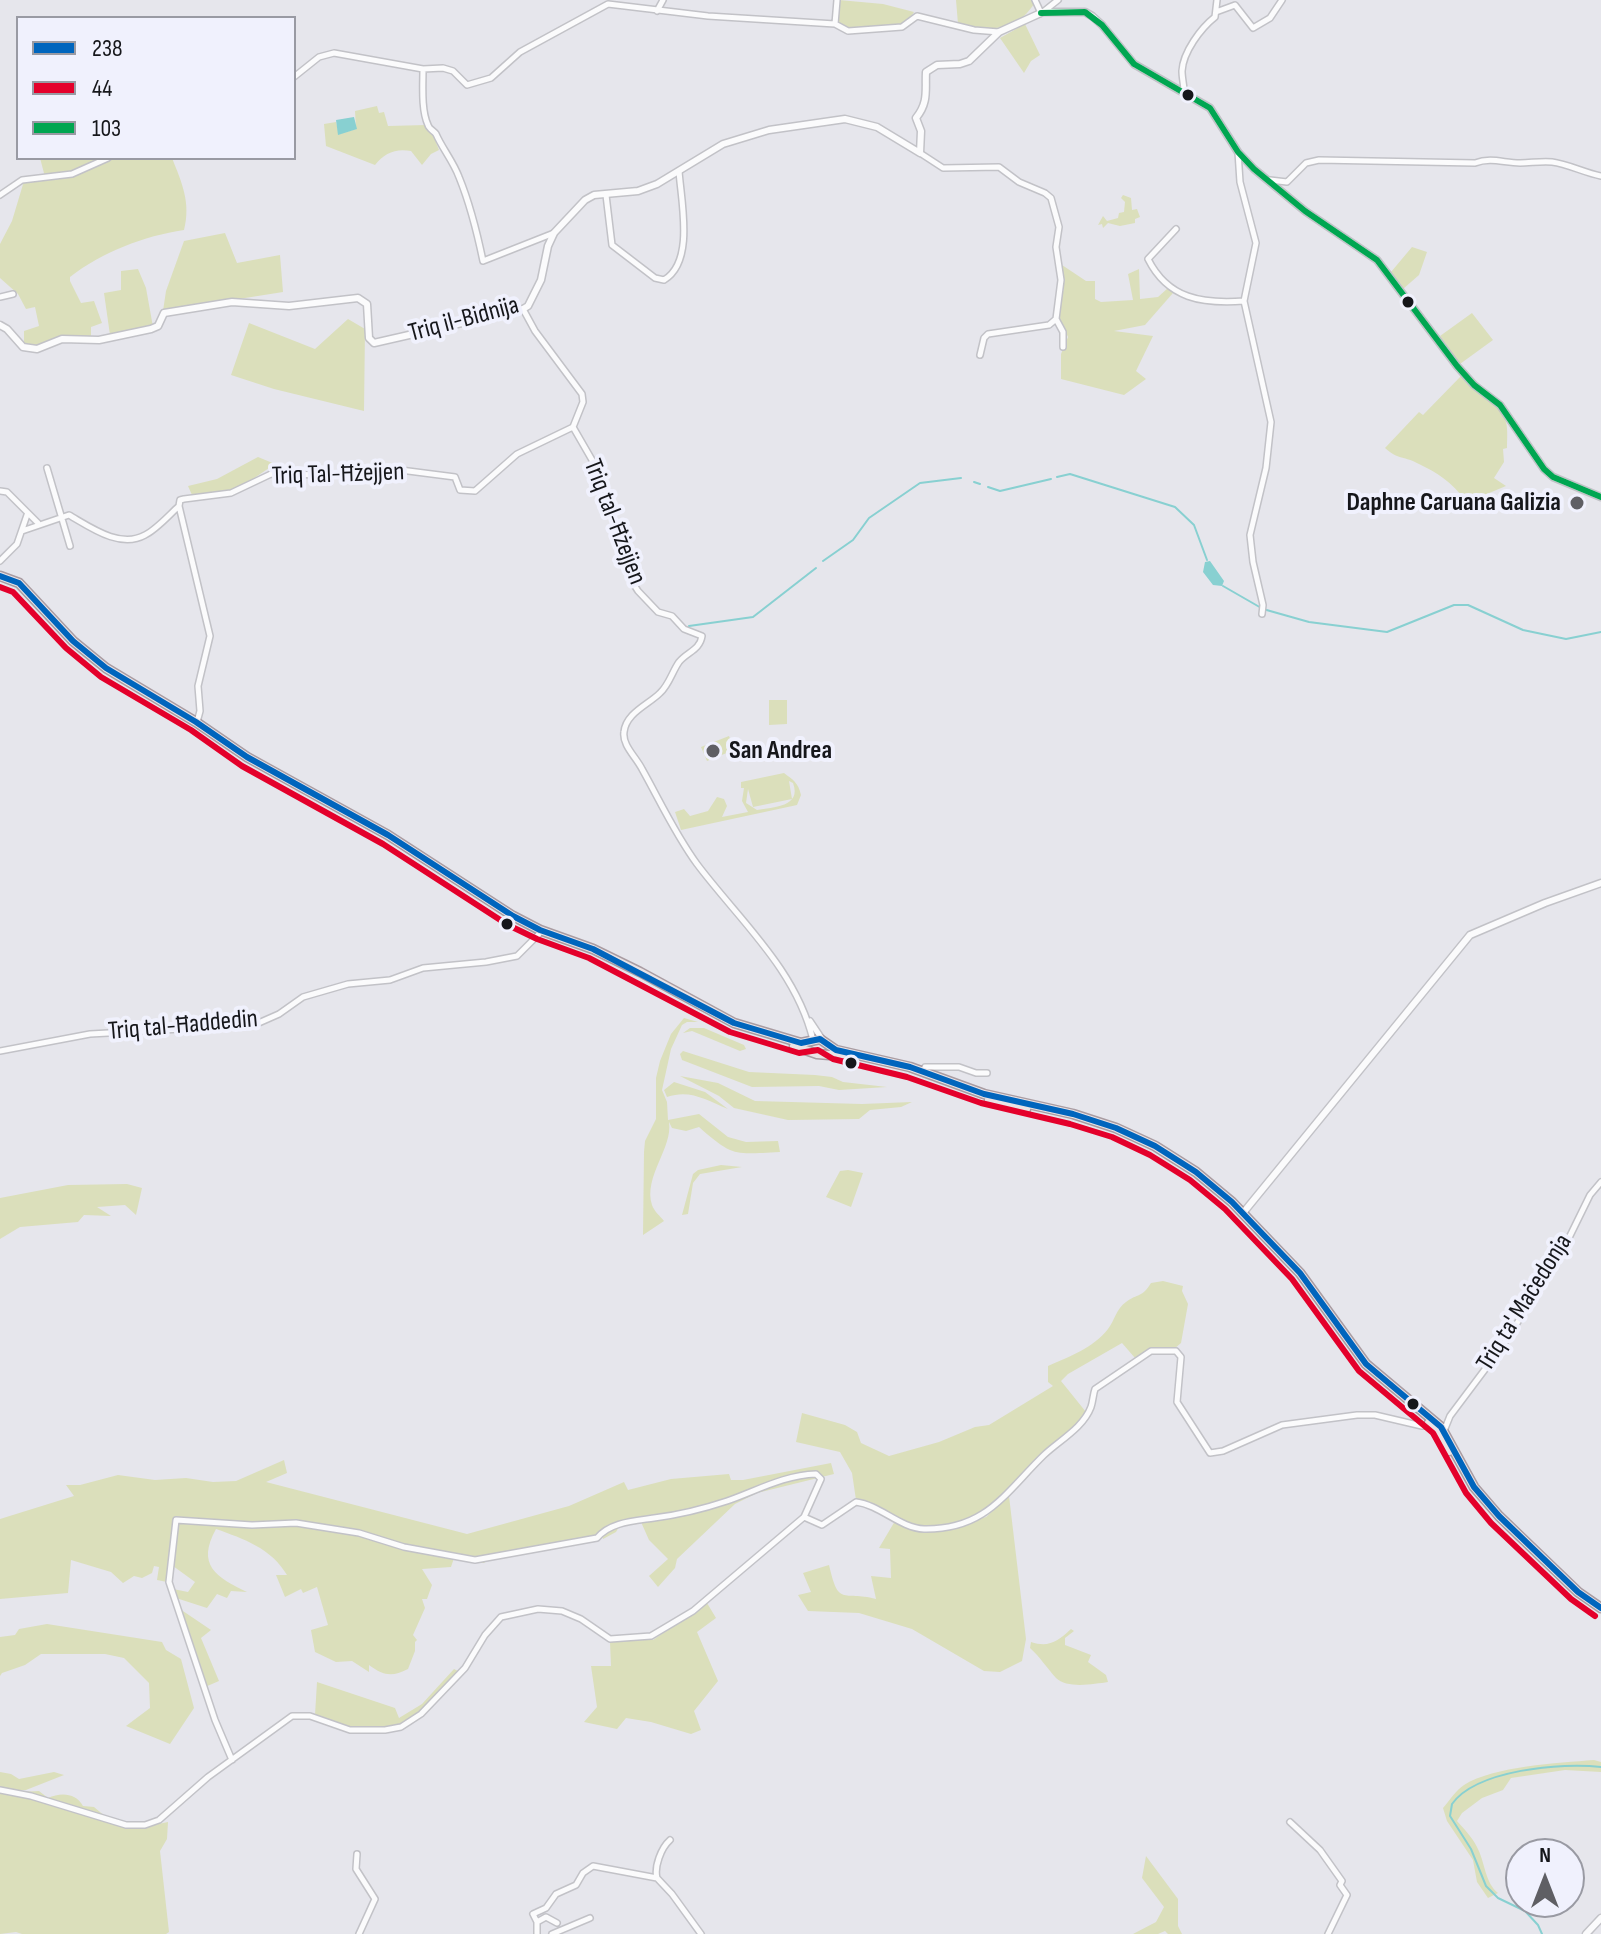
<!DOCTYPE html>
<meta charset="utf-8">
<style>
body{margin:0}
#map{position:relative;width:1601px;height:1934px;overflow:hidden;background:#e6e6ec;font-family:"Sofia Sans Condensed",sans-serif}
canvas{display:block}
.legend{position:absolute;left:16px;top:16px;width:280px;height:144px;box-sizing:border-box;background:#f0f1fd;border:2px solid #999aa3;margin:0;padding:10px 14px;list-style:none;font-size:24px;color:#16171b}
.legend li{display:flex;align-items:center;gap:16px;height:40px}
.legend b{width:40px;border:2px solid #999aa3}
.north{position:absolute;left:1505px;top:1838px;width:80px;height:80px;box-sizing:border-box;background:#f0f1fd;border:2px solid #999aa3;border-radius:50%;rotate:0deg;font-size:22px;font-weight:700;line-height:32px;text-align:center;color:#16171b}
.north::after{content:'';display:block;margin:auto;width:28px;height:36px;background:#5f5f64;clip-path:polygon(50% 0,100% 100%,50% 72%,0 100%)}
</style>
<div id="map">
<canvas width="1601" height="1934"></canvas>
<ul class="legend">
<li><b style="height:10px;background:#0065bd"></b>238</li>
<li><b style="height:10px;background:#e4002b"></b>44</li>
<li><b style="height:10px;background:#00a651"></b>103</li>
</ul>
<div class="north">N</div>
</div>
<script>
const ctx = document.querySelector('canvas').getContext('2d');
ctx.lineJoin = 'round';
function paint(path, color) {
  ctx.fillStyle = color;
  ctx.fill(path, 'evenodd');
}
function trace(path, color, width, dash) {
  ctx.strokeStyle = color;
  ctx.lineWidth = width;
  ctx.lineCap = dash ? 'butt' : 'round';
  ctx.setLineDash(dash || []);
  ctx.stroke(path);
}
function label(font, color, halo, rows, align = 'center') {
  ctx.font = font + ' "Sofia Sans Condensed",sans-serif';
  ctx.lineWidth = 8;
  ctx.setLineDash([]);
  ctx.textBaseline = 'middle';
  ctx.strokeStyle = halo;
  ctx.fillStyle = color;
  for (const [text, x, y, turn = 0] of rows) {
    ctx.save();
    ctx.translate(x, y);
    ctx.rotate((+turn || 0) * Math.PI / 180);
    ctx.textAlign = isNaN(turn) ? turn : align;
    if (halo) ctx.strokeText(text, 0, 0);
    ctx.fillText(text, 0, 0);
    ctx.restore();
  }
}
const green = new Path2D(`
 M839 0 883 4 914 12 906 24 848 29C834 24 838 12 839 0Z
 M956 0H1032L1034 4C1015 33 987 31 958 24Z
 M1025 24 1040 55 1031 61 1024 73 1000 38Z
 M377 106 379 113 384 112 388 126 426 125 432 132 439 150 431 154 422 165 411 151C396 148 384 153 375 165L326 146 324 124 336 122 339 134 356 129 355 111Z
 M40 158H104L72 172 45 177Z
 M110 158H172C182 183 191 203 184 230 144 236 102 252 70 277V281L81 303 94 301 102 323 91 327V336L56 338 31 348 24 344V331L39 326 35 307 26 309 18 294 0 278V244L12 221 24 181 72 176Z
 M1123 195 1131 198 1132 210 1137 209 1140 217 1135 219V223L1120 226 1108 223 1103 228 1102 224 1098 225 1103 216 1107 221 1118 218 1119 213 1124 212 1125 202 1121 198Z
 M225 233 237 263 280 255 283 292 163 311 166 291 184 241Z
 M1412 247 1427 252 1419 275 1403 289 1391 272Z
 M1062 265 1086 281H1095V299L1101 302 1133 300 1128 274 1139 269 1140 299 1158 297 1168 288 1173 293 1145 325 1114 331 1153 336 1136 371 1146 379 1124 395 1061 379V354L1068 337 1058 316 1064 287Z
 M138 269 146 288 153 327 110 335 104 293 121 290V271Z
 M1472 313 1493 340 1460 364 1440 336Z
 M348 319 365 329 364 411 274 389 231 375 249 323 315 349Z
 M1461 376C1471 394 1502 401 1506 422 1508 430 1507 440 1507 448L1503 449 1504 462 1494 478 1506 486 1482 496 1464 499C1453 483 1436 472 1419 464 1405 456 1398 460 1385 448L1419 412 1423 415Z
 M258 457 275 464 235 491 192 495 188 486 217 479Z
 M769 700H787V724L769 725Z
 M729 736 734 750 707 761 701 747Z
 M784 773C793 780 798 782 801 795L797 805 681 830 675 812 684 809 690 816 708 811 717 797 724 799 727 806 722 817 748 812 742 801 744 788H741V782ZM789 781 793 783C802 807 773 807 757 810L746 803 748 789 753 807 792 799Z
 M684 1018 698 1022H687L682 1025 671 1049 662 1090 667 1102 668 1120 699 1114 728 1137 746 1142 778 1141 780 1152C735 1154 734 1158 699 1127L686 1131 672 1128 669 1122C673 1148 643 1177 652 1205 654 1211 660 1216 664 1221L643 1235 644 1152 645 1141 656 1119V1078L660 1061 671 1034Z
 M690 1028H704L744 1045 746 1049 740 1051 692 1031 683 1033Z
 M683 1051 749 1072 815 1075 832 1077 843 1082 887 1087 839 1090 819 1086 752 1087 682 1060 680 1054Z
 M680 1076 718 1083 755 1101 862 1104 912 1102 901 1107 870 1110 859 1119 788 1120 734 1108 719 1096Z
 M674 1082 705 1092 728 1109C706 1100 690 1089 667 1097L664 1090Z
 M721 1165 742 1167 700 1174 693 1183 688 1214 682 1215 693 1174 698 1170Z
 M848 1170 863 1173 851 1207 826 1197 840 1171Z
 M127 1184 142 1188 136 1215 125 1205 97 1207 111 1216 84 1215 78 1222 20 1227 0 1239V1198L68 1185Z
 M1163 1281 1183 1286 1182 1291 1188 1304 1181 1343 1174 1349H1150L1135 1358 1122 1343 1068 1374 1061 1381 1086 1412 1075 1429 985 1512 966 1521 950 1525 914 1527 863 1500H856L852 1473 840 1452 796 1442 802 1413 845 1425 857 1432 861 1443 889 1456 939 1442 975 1427 989 1425 1053 1386 1048 1382V1366C1069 1357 1093 1348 1108 1329 1115 1320 1116 1309 1126 1302 1138 1293 1142 1298 1151 1283Z
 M284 1460 287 1473 266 1482 467 1534 569 1506 624 1482 628 1490 671 1479 729 1474 731 1480H743L831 1463 834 1474 757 1493 735 1504 677 1559 675 1568 658 1587 649 1576 668 1559 649 1540 641 1522 619 1527 616 1532 603 1539 602 1536 489 1559 484 1563 454 1558 451 1567 422 1569 432 1585 427 1599H422L425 1608 413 1635 417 1640 415 1642V1651L408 1669C392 1677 384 1676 369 1665V1672L352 1661 336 1662 315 1652 311 1630 328 1625 317 1587 303 1593 301 1589 285 1597 276 1575H287C271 1548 244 1539 216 1529 196 1565 216 1577 247 1592L231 1591 227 1598 217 1594 207 1608 176 1598 173 1589 188 1592 195 1582 169 1563 167 1582 157 1580 159 1567 154 1566 152 1573 142 1578 134 1576 123 1583 111 1572 71 1560 68 1593 0 1599V1519L74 1496 66 1485H80L118 1475 155 1480 186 1478 213 1482 236 1481Z
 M1009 1496 1026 1639 1022 1661 1000 1672 984 1671 912 1629 859 1613 808 1611 798 1595 811 1592 803 1573 829 1565C839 1608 842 1590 876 1599L871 1576 891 1578 890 1549 879 1548 895 1521 918 1531 948 1529 986 1517Z
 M707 1603 716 1618 697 1632 718 1681 694 1711 701 1730 691 1734 651 1722 626 1718 617 1729 584 1722 597 1707 591 1666H611L610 1642 624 1639 653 1640Z
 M180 1609 211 1630 201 1638 219 1681 205 1687Z
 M47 1624 162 1642 166 1650 181 1659 194 1708 170 1744 126 1726 150 1708 149 1683 124 1658 105 1654H41L25 1665 2 1673 0 1676V1637L15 1635 19 1629Z
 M1071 1629 1074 1631 1065 1638V1645L1091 1655 1088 1662 1106 1675 1108 1682C1094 1684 1067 1689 1056 1678 1047 1668 1040 1657 1030 1648L1031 1642C1049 1648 1058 1641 1071 1629Z
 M454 1669 460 1672C429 1704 401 1740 350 1728 338 1726 327 1718 315 1715L317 1682 395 1708 399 1718 422 1704Z
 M1594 1760 1601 1762V1772L1565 1770 1511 1778 1503 1790 1482 1798 1462 1813 1457 1821C1464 1829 1472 1837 1477 1847 1485 1862 1485 1883 1498 1893L1488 1898 1477 1882 1473 1860 1447 1821 1443 1808C1449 1801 1456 1790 1464 1785 1494 1766 1558 1763 1594 1760Z
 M0 1772 11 1774 19 1779 54 1772 64 1775 26 1790H0Z
 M39 1791 48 1798C61 1792 76 1793 83 1806L94 1807 106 1817 21 1792Z
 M0 1794H17L139 1828 168 1822 167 1839 160 1851 169 1932 166 1934H22L16 1932 0 1934Z
 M1146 1856 1178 1899V1926L1182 1934H1168L1165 1931 1158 1934H1133L1156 1922 1164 1907 1142 1878Z`);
const water = new Path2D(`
 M354 117 357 129 338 135 336 120Z
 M1210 561 1224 581 1222 586 1213 585 1203 572 1205 562Z`);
const stream = new Path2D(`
 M1057 477 1070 474 1175 507 1194 525 1207 560
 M974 482 980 484
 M988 487 1000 491 1051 479
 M823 561 853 540 869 518 920 483 961 478
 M1223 586 1263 609 1309 622 1387 632 1454 605H1468L1523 630 1566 639 1601 632
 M689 626 753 617 816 568
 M1542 1934 1538 1925 1525 1911 1498 1898 1486 1886 1471 1849 1450 1816 1452 1804C1476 1770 1562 1762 1601 1767`);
const minor = new Path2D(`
 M1035 0 1041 13
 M657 11 663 0
 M1043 12 1058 0
 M1216 12 1235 5 1253 28 1270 18 1282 0
 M835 24 837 0
 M423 69C423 85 421 110 428 125 429 129 434 131 436 134 442 148 453 161 459 177 470 204 477 232 483 261L554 233
 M294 77 319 57 334 53 423 69 443 68 453 71 467 85 491 78 520 52 608 4 708 16 835 24 848 31 902 27 917 16 974 30 999 32
 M1184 91C1184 85 1182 78 1182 71 1183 52 1201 28 1215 17L1217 0
 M1238 152 1240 182 1256 243 1244 301 1271 422 1266 468 1250 535 1253 562 1263 605 1262 614
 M920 153 943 168 999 167 1019 182 1045 193 1051 198 1059 227 1056 247 1061 280 1056 319 1063 332V347
 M1270 180 1287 182 1306 163 1319 160 1475 163C1491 157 1504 163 1520 163 1531 163 1540 161 1552 162 1568 164 1585 173 1601 176
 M0 195 22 180 72 174 108 158
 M606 195 612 245 655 278 664 280C695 262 681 201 679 171
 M1176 229 1148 259C1168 299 1202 304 1244 301
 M0 297 13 294
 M523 309 535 331 582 394 583 402 573 427
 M980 355 984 338 988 334 1049 325 1056 319
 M573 427 603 479 629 577 638 591 658 612 672 616 684 629 702 636C700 650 687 652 679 662 672 672 669 685 660 693 648 705 626 713 624 732 622 745 636 757 642 769 660 801 675 834 697 864 739 920 796 969 813 1040
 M47 468 70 546
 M0 491 7 492 38 523
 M179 506 210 636 198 686 200 711 197 722
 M22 531 69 515C90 527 120 549 145 535 157 529 169 515 179 506L180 500 184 499 231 493 271 474 331 475 385 468 455 477 460 490 475 491 517 454 573 427
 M0 561 17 544 27 515
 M810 1021 822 1039
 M0 1051 90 1034 254 1025 279 1014 303 997 348 984 390 980 423 968 486 962 517 956 539 934
 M923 1071 925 1067H959L976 1073H987
 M1444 1431 1450 1416 1504 1344 1564 1248 1590 1195 1601 1182
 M804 1517 822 1525 856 1502C880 1505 900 1528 924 1529 986 1530 1005 1493 1044 1455 1060 1440 1083 1428 1091 1407 1093 1401 1093 1395 1095 1389L1151 1351H1176L1181 1357 1177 1402 1210 1453 1223 1451 1282 1425 1357 1415H1375L1422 1426H1430
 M0 1790 31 1796 126 1825H145L159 1820 208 1777 292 1716H310L350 1730H385L401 1727 421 1714 465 1668 485 1635 501 1617 538 1609 562 1611 581 1619 610 1639 651 1636 693 1611 804 1517 821 1479 816 1474C784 1475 756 1491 727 1501 703 1509 678 1515 654 1518 634 1521 610 1522 597 1538L475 1560 404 1547 359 1533 296 1523 252 1525 176 1520 169 1582 215 1720 232 1760
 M1290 1822 1320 1850 1342 1881 1340 1885 1347 1895 1328 1934
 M357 1854 356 1869 375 1899 359 1934
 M657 1878C654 1867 661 1848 670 1840
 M537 1922 546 1917 557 1923
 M537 1934V1922L533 1914 546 1908 556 1894 576 1885 583 1873 593 1866 657 1878 672 1894 701 1934
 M552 1934 590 1918`);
const tertiary = new Path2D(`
 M0 325 7 329 23 347 37 349 62 339 99 340 151 329 158 326 164 313 232 302 289 306 358 298 367 304 369 338 374 343 523 309 528 306 541 280 548 246 554 233 585 200 594 195 638 191 657 184 723 144 769 130 845 119 877 127 920 153 921 131 916 118C929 102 925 90 926 72L937 65 960 64 969 61 999 32 1043 12H1085L1092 16 1102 25 1134 64 1210 108 1238 152 1254 169 1305 211 1377 260 1457 366 1474 385 1500 405 1544 469 1553 477 1601 497
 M1243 1213 1470 935 1545 903 1601 883
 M1586 1934 1601 1918`);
const primary = new Path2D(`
 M0 576 19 583 73 641 106 668 196 722 247 757 388 835 513 916 540 930 593 949 640 972 734 1023 801 1043 820 1039 836 1050 910 1067 984 1094 1073 1114 1116 1128 1155 1146 1196 1172 1232 1202 1300 1273 1366 1364 1441 1427 1474 1487 1499 1516 1578 1592 1601 1608
 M794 1046 817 1054 842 1056
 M989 1100 1026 1109
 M1429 1423 1449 1451`);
const bus1 = new Path2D(`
 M0 576 19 583 73 641 106 668 196 722 247 757 388 835 513 916 540 930 593 949 734 1023 801 1043 820 1039 836 1050 910 1067 984 1094 1073 1114 1116 1128 1155 1146 1196 1172 1232 1202 1300 1273 1366 1364 1441 1427 1474 1487 1499 1516 1578 1592 1601 1608`);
const bus2 = new Path2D(`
 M0 587 13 592 66 648 101 677 191 730 242 766 383 844 508 925 537 939 589 958 730 1032 799 1053 818 1050 833 1059 907 1077 981 1103 1070 1124 1112 1137 1150 1155 1190 1180 1225 1209 1292 1279 1359 1371 1433 1433 1466 1493 1491 1523 1571 1599 1595 1616`);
const bus3 = new Path2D(`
 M1041 13 1085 12 1102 25 1134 64 1210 108 1238 152 1254 169 1305 211 1377 260 1457 366 1474 385 1500 405 1544 469 1553 477 1601 497`);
const markers = [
 [1188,95,7,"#16171b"],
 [1408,302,7,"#16171b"],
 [1577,503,8,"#5f5f64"],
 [713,751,8,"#5f5f64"],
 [507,924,7,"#16171b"],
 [851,1063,7,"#16171b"],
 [1413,1404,7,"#16171b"]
];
const streetNames = [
 ["Triq il-Bidnija",464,320,-15],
 ["Triq Tal-Ħżejjen",338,475,-2],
 ["Triq tal-Ħżejjen",614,522,69],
 ["Triq tal-Ħaddedin",183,1026,-5],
 ["Triq ta' Maċedonja",1525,1303,-58]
];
const poiNames = [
 ["Daphne Caruana Galizia",1561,503],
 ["San Andrea",729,751,"left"]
];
paint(green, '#dbdfbb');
paint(water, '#88d0d1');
trace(stream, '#88d0d1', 2);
trace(minor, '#c2c2c7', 8);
trace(tertiary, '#c2c2c7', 9);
trace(primary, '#a99ca2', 11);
trace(minor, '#fbfbfc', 5);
trace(tertiary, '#fbfbfc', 6);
trace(primary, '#eae3e5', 8);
trace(bus1, '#0065bd', 6);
trace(bus2, '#e4002b', 6);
trace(bus3, '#00a651', 6);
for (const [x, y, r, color] of markers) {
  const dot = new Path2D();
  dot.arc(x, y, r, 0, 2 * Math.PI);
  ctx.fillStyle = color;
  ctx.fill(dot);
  trace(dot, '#f0f1fd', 3);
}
label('26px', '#16171b', '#f0f1fd', streetNames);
label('bold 26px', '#16171b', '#f0f1fd', poiNames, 'right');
</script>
